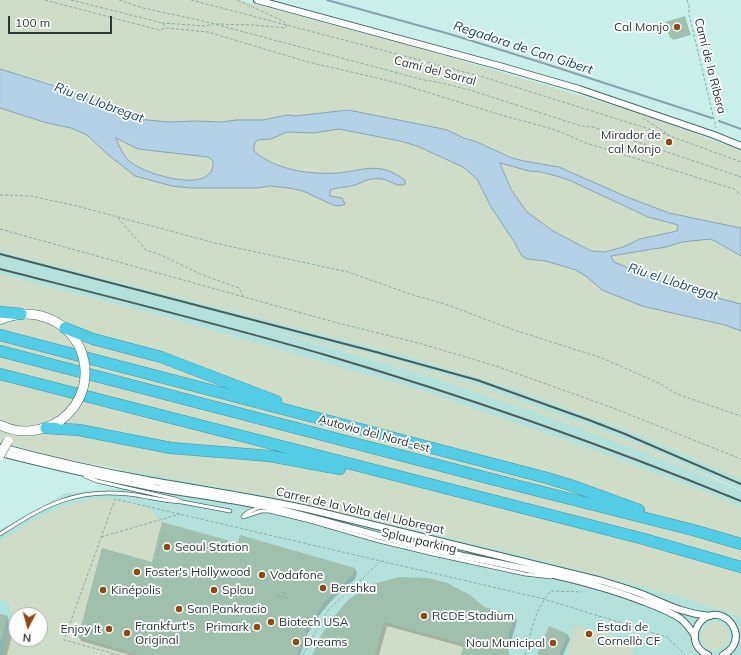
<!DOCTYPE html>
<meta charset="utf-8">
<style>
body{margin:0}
#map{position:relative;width:741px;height:655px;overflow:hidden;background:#c8efe9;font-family:Mulish,sans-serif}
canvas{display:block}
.north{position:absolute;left:8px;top:607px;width:40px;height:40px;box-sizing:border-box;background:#fff;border:1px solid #a9afaf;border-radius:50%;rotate:186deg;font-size:11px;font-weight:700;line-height:16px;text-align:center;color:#293836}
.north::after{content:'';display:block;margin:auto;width:14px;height:18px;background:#8c4a18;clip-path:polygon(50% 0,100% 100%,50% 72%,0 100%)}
.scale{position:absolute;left:8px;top:16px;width:104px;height:18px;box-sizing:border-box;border:2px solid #293836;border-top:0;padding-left:5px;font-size:12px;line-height:14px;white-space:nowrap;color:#293836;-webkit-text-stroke:3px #fff;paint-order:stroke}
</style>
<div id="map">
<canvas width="741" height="655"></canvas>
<div class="north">N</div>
<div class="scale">100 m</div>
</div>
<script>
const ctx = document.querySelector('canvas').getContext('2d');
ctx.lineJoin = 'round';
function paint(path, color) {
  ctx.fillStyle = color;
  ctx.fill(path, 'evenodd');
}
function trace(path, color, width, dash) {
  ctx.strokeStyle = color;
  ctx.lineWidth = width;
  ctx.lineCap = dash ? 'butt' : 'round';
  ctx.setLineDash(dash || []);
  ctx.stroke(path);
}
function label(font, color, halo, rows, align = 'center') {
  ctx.font = font + ' Mulish,sans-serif';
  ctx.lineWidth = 3.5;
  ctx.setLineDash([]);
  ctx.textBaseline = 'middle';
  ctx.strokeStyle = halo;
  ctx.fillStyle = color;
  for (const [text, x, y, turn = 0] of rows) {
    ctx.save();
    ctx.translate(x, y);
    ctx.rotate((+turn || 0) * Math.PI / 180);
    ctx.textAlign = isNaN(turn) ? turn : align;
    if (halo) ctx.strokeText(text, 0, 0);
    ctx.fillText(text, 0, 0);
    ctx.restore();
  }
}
const built = new Path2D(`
 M0 251 399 354 509 387 635 433 741 479V490L641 445 473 384 372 354 274 332 409 370 535 412 624 444 741 491V507L713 495 605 454 423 391 169 318 0 274Z
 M121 469 274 497 522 555 681 597 741 617V655H0V530L66 493 117 489ZM16 615H40V639H16Z`);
const green = new Path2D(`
 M0 0H238L408 45 642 114 741 151V228L669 213 627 197 559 167 524 161 512 158 495 149 446 130 416 123 380 117 348 110 295 116C282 115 271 120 258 120 218 122 177 125 137 119 115 116 88 98 67 89 46 80 22 76 0 69Z
 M0 108 47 123 71 128 87 135 106 153 135 176 172 186 191 188H257L270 186 289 188 303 191 333 205 342 198 330 196V190L336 187 353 185 368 178 382 179 397 185 405 180C384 163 369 169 344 172 316 176 275 170 254 151V145L258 140 271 139 287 132 313 133 339 129 400 141 417 146 463 167 477 179 491 207 513 240 522 256 527 259 546 261 576 270 587 277 602 290 642 306 725 325 741 331V479L635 433 509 387 399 354 0 251Z
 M115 138 138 149 208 157 213 161C216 196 148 175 133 163 124 157 120 147 115 138Z
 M500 162C520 171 542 171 562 178 601 192 636 218 678 225L677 231 640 239 623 247 605 252 591 251 553 231 527 212 512 191Z
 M703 239 715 241 741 256V304L675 287 614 262 611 256 654 250 682 242Z
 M0 274 169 318 423 391 605 454 713 495 741 507V617L681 597 522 555 274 497 65 459 0 442Z
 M263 329 372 354 473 384 641 445 741 491C631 447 521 405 408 370 360 356 311 342 263 329Z
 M100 498 115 499 151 509 162 522 152 562 102 549 78 637 140 655H3L12 614 7 601 0 600V541L31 522 61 507ZM16 615H40V639H16Z
 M701 636a14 14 0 1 1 28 0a14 14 0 1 1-28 0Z
 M384 622 464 644 461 655H375Z
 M575 625 636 643 632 655H567Z`);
const water = new Path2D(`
 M0 69 65 89 124 116 137 119 169 122 195 121 222 122 236 120H262L288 115 295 116 348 110 429 126 447 130 464 138 477 142 512 158 524 161 559 167 627 197 669 213 741 228V256L715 241 710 239 682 242 666 247 611 256 614 262 675 287 741 304V331L725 325 642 306 602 290 587 277 576 270 546 261 527 259 522 256 513 240 491 207 477 179 463 167 417 146 400 141 339 129 313 133 287 132 271 139 257 140 254 145V151C275 170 311 175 338 173 367 170 378 161 405 180V184C397 188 390 180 382 179 367 177 364 183 351 186 344 188 337 187 330 190V196L342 198 345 204 340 206 333 205 303 191 289 188 270 186 258 188H191L172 186 135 176 106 153 87 135 71 128 47 123 0 108ZM116 138 138 149 208 157 213 161C216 197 142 174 128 160 123 154 118 145 116 138ZM500 163 529 171 541 172 560 177 571 181 648 217 678 225 677 231 640 239 623 247 605 252 591 251 553 231 527 212 512 191Z`);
const shadow = new Path2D(`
 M686 20 691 35 673 40 671 37Z
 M239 544 355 569 357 573 355 579 331 601 318 617 307 635 300 655H130L81 641 79 637 102 550 153 563Z
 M399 578H419L438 581 484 608 514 616 517 621 510 645 507 646 509 655H462L464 647 387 626 379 655H314Z
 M0 615 7 617 14 628 7 655H0Z
 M567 634 570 639 563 655H539Z`);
const stream = new Path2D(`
 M327 0 453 35 546 64 712 118
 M719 121 741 129`);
const building = new Path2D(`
 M685 16 689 32 670 38 665 22Z
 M162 522 238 543 240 535 355 568 353 575 329 597 316 614 305 631 307 632 297 655H140L78 637 102 548 152 562Z
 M399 577 428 578 447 583 470 595 484 607 515 615 507 641H505L508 655H461L464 644 384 622 375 655H312L320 637 329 623 348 600 362 590 373 584Z
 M0 614 8 616 2 639H0Z
 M549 626 568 634 559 655H537Z`);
const path = new Path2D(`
 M45 0 159 30 166 28
 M71 0 162 23 167 28 208 32 308 62 394 82 501 115 556 130 586 143 734 189 741 195
 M119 0 143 8 203 21 424 80 437 82 470 90 581 126 593 127 741 177
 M191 0 363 45 483 77 662 133 741 162
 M687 0 689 6V14L716 128
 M162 23 205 26 213 24
 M216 24 252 25 285 28 287 25 283 21 237 0
 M643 118 669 135
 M669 142 671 137
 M0 195 31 196 77 206 219 244 348 272 410 294 448 305 514 330 602 358 659 383 677 394 741 416
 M118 218 146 250 161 255 200 274 239 288 243 296
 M0 229 334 322 422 344 496 366 613 408 741 459
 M101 537 180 514
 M157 556 164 533
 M175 575 187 564
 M176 576 189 566
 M279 591 289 595
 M277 595 288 598
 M119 655 64 640 115 499 544 599 667 637 685 655
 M303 655 328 610 381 561
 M525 655C530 634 536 606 551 591L582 592`);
const lane = new Path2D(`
 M85 476 97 481 175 499 182 502 230 511
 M244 515 248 512 260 507
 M243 517 261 511H269L310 521 379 541 433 554 525 574 551 577
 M0 534C44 506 74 488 128 494 146 496 164 501 182 502`);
const street = new Path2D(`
 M257 0 503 67 579 89 714 135 741 146
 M1 447C49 460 98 471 147 480 202 490 257 498 312 510L602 581C617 586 633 590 649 597 670 606 686 614 710 616
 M0 453C52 466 104 478 156 488 192 494 228 499 264 506 323 519 381 538 440 551 507 566 577 576 642 601 655 606 669 611 681 619 687 624 691 630 695 636
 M708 655C679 642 703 602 727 619 732 623 735 629 736 635 736 644 731 651 723 655`);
const secondary = new Path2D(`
 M0 320C31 306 65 318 80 348
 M0 425C20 435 42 432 61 420`);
const highway = new Path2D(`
 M0 312 21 314
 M65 328 93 339 161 357 276 401
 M0 335 547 478 570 485 639 510
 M0 351 507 483 693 530 741 544
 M0 374 644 539 741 567
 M46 428 79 430 171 448 270 456 340 469`);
const rail = new Path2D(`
 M0 254 376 352 477 380 589 420 625 434 741 484
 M0 269C110 297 220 324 329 356 468 397 606 446 741 501`);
const secondaryBridge = new Path2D(`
 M61 420C84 402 91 375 80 348
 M0 455 8 441`);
const markers = [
 [677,27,4,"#8c4a18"],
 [669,142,4,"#8c4a18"],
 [167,547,4,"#8c4a18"],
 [137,572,4,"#8c4a18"],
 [262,575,4,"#8c4a18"],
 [323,588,4,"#8c4a18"],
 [103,590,4,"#8c4a18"],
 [214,590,4,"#8c4a18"],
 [179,609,4,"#8c4a18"],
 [424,616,4,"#8c4a18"],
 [271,622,4,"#8c4a18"],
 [257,627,4,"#8c4a18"],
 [109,629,4,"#8c4a18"],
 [127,633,4,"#8c4a18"],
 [589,634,4,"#8c4a18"],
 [296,642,4,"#8c4a18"],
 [553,643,4,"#8c4a18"]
];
const poiNames = [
 ["Cal Monjo",669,27,"right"],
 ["Mirador de",661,135,"right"],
 ["cal Monjo",661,149,"right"],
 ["Seoul Station",175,547],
 ["Foster's Hollywood",145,572],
 ["Vodafone",270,575],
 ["Bershka",331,588],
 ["Kinépolis",111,590],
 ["Splau",222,590],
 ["San Pankracio",187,609],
 ["RCDE Stadium",432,616],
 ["Biotech USA",279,622],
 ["Frankfurt's",135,626],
 ["Original",135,640],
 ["Primark",249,627,"right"],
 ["Estadi de",597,627],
 ["Cornellà CF",597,641],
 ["Enjoy It",101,629,"right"],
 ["Dreams",304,642],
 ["Nou Municipal",545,643,"right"]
];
const streetNames = [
 ["Camí de la Ribera",710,66,76],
 ["Camí del Sorral",435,71,15],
 ["Autovia del Nord-est",374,434,15],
 ["Carrer de la Volta del Llobregat",360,511,13],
 ["Splau parking",419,541,13]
];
const waterNames = [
 ["Regadora de Can Gibert",523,48,18],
 ["Riu el Llobregat",99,103,20],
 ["Riu el Llobregat",673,282,18]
];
paint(built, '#b3e2dc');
paint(green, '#cfdcc7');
paint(water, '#b3d0e5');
trace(water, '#8aa2b0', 1);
paint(shadow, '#0003');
trace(stream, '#8aa2b0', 2);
paint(building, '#a0bfac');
trace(lane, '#476a66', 4.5);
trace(street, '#476a66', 8);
trace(secondary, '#476a66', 10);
trace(highway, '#4499a8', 12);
trace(path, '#8daba7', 1, [3, 2]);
trace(lane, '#fff', 3);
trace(street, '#fff', 6);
trace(secondary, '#fff', 9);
trace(highway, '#53cde5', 11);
trace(rail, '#495d5a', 2);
trace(secondaryBridge, '#476a66', 10, []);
trace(secondaryBridge, '#fff', 9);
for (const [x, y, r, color] of markers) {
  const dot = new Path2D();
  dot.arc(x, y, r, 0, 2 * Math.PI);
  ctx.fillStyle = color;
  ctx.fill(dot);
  trace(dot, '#fff', 1.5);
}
label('12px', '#293836', '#fff', poiNames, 'left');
label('12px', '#293836', '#fff', streetNames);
label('italic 13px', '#164765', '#fff', waterNames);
</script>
